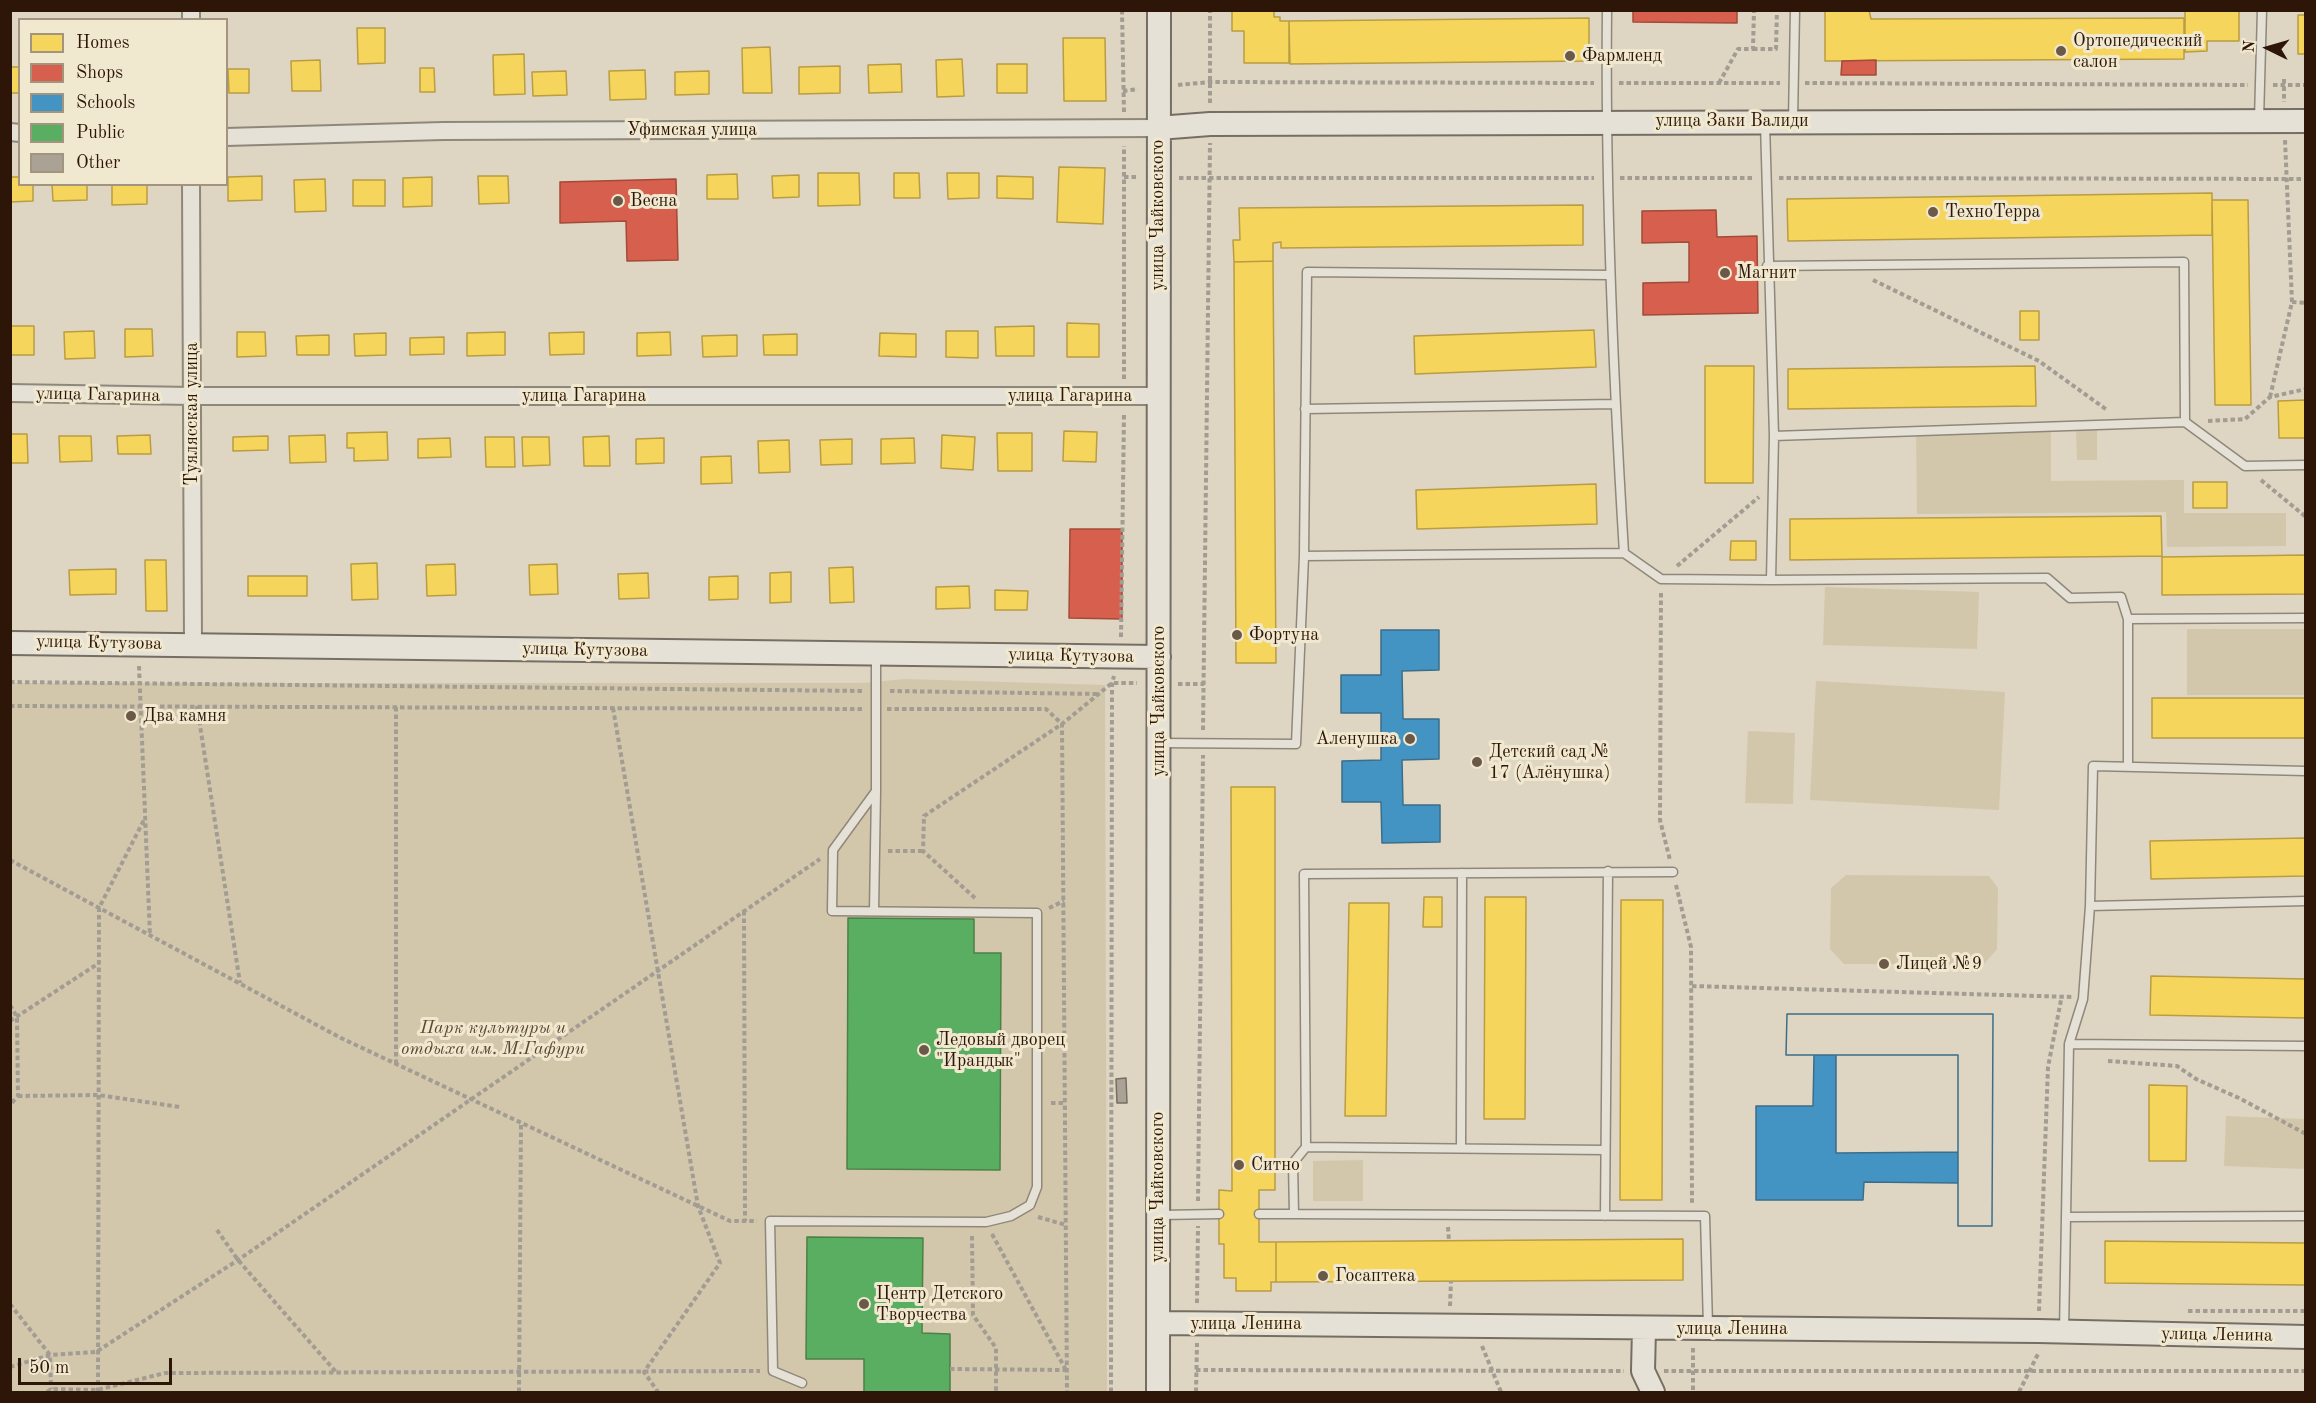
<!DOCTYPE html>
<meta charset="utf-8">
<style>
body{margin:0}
#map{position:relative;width:2316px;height:1403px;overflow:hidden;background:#ded6c2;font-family:"Old Standard TT",serif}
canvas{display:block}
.frame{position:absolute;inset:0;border:12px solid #2d1607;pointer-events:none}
.legend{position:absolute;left:18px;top:18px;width:210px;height:168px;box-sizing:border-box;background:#f1e8d0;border:2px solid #a39480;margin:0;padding:8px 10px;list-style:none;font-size:18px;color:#2d1607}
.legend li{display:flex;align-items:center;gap:12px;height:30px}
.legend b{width:30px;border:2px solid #a39480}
.north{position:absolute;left:2238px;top:18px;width:60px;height:60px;-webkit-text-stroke:4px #f1e8d0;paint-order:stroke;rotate:275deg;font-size:16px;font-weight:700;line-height:24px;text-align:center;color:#2d1607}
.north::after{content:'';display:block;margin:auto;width:21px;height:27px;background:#2d1607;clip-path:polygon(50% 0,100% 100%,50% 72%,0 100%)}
.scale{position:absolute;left:18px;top:1358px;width:154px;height:27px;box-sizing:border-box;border:3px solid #2d1607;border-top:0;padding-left:8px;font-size:18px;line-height:21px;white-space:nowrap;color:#2d1607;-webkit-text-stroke:4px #f1e8d0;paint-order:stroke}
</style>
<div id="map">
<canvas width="2316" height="1403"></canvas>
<div class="frame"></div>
<ul class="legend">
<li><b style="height:16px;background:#f6d55c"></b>Homes</li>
<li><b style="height:16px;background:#d6604d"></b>Shops</li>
<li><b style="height:16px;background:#4393c3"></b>Schools</li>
<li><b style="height:16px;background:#5aae61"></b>Public</li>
<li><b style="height:16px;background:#aaa395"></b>Other</li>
</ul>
<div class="north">N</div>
<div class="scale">50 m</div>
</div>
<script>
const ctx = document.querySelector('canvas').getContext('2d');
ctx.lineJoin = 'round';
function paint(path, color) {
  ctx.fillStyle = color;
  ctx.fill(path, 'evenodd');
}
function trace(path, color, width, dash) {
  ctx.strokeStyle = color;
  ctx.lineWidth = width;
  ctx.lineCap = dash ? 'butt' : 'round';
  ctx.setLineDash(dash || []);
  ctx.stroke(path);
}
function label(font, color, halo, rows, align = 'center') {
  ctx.font = font + ' "Old Standard TT",serif';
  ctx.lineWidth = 6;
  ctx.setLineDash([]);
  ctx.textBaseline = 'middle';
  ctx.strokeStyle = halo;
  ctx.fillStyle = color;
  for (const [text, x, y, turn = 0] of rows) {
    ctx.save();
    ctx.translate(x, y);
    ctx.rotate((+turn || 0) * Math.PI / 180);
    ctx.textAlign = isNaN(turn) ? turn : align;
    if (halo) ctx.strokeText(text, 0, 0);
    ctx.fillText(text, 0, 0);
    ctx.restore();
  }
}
const green = new Path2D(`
 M1916 427H2051V481L2184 480V513H2286V546L2167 547 2166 512 1917 514Z
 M2076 430H2097V460H2077Z
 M1825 587 1979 592 1977 649 1823 645Z
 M2187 629H2305V695H2187Z
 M905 679 1105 685 1107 1392H11L10 683H862Z
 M1816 681 2005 692 1999 810 1810 800Z
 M1748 731 1795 733 1793 804 1745 803Z
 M1846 875 1989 876 1998 888 1997 949 1984 964H1844L1830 949 1831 888Z
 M2226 1116 2305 1119V1169L2224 1166Z
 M1363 1160V1201H1313V1161Z`);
const homes = new Path2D(`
 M1232 10H1274V17H1280V21H1289V63H1244V31H1232Z
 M1825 10H1869L1871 19 2184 18V59L1825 61Z
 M2185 10H2239V41H2207V51L2185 52Z
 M2298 15H2306V54H2298Z
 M1589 18V61L1290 64 1289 21Z
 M357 28H385V63L358 64Z
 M1063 38H1105L1106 101H1064Z
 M770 47 772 93H743L742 48Z
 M524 54 525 94 494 95 493 55Z
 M962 59 964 96 937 97 936 60Z
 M320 60 321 91H292L291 61Z
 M901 64 902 92 869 93 868 65Z
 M997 64H1027V93H997Z
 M840 66V93L799 94V67Z
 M10 67H20V93H10Z
 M420 68H434L435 92H420Z
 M228 69H249V93H229Z
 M645 70 646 99 610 100 609 71Z
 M566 71 567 95 533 96 532 72Z
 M709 71V94L675 95V72Z
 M1059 167 1105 168 1103 224 1057 222Z
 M818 173H859L860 205 818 206Z
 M894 173H919L920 198H894Z
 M947 173H979V198L948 199Z
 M737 174 738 199H707V175Z
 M799 175V197L773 198 772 176Z
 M262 176V200L228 201V177Z
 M478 176H508L509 203 479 204Z
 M997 176 1033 177V199L997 198Z
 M10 177H20V184H33V201L10 202Z
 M432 177V206L403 207V178Z
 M325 179 326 211 295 212 294 180Z
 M353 180H385V206H353Z
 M52 184H87V200L53 201Z
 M112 184H147V204L112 205Z
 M2212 193V235L1788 241 1787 199Z
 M2212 200H2248L2251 405H2215Z
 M1583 205V245L1281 248V242L1273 243V261L1234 262 1233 240H1240L1239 208Z
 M1273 261 1276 663H1236L1234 262Z
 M2020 311H2039V340H2020Z
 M1067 323 1099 324V357H1067Z
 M10 326H34V355H10Z
 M1034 326V356H996L995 327Z
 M125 329H152L153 356 125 357Z
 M1594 330 1596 367 1415 374 1414 336Z
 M94 331 95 358 65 359 64 332Z
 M946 331H978V358L946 357Z
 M237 332H265L266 356 237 357Z
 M505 332V355L467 356V333Z
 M584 332V354L550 355 549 333Z
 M670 332 671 355 637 356V333Z
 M386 333V355L355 356 354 334Z
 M880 333 916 334V357L879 356Z
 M797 334V355H764L763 335Z
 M329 335V355H297L296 336Z
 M737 335V356L703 357 702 336Z
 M444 337V354L410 355V338Z
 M1705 366H1754L1753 483H1705Z
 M2035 366 2036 406 1788 409V369Z
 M2306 400V438H2279L2278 401Z
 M1064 431 1097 432 1096 462 1063 461Z
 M387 432 388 460 354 461V448H347V433Z
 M997 433H1032V471H998Z
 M10 434H27L28 463H10Z
 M150 435 151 454H118L117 436Z
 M325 435 326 462 290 463 289 436Z
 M942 435 975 437 973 470 941 468Z
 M59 436H91L92 461 60 462Z
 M268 436V450L233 451V437Z
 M609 436 610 466H584L583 437Z
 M485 437H514L515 467H486Z
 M522 437H549L550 465 523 466Z
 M450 438 451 457 418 458V439Z
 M664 438V463L636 464V439Z
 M914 438 915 463 881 464V439Z
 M852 439V464L821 465 820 440Z
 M789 440 790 472 759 473 758 441Z
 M731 456 732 483 701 484V457Z
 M2193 482H2227V508H2193Z
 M1596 484 1597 524 1417 529 1416 490Z
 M2161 516 2162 556 1790 560V519Z
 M1731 541H1756V560H1730Z
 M2306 555V594L2162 595V557Z
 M145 560H166L167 611H146Z
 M377 563 378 599 352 600 351 564Z
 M455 564 456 595 427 596 426 565Z
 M557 564 558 594 530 595 529 565Z
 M853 567 854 602 830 603 829 568Z
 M116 569V594L70 595 69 570Z
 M791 572V602L770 603V573Z
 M648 573 649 598 619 599 618 574Z
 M248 576H307V596H248Z
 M738 576V599L709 600V577Z
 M969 586 970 608 936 609V587Z
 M995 590 1028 591 1027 610H995Z
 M2152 698H2306V738H2152Z
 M1231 787H1275V1190H1259V1242H1276V1282H1271V1291H1236V1278H1224V1244H1219V1190L1232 1191Z
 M2306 838V876L2151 879 2150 841Z
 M1424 897H1442V927H1423Z
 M1485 897H1526L1525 1119H1484Z
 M1621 900H1663L1662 1200H1620Z
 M1349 903H1389L1386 1116H1345Z
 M2151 976 2306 979V1018L2150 1015Z
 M2149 1085 2187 1086 2186 1161H2149Z
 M1683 1239V1280L1276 1282V1242Z
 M2105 1241 2306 1243V1285L2105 1283Z`);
const shops = new Path2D(`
 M1633 10H1737V23L1633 22Z
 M1876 60V75H1841L1842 61Z
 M676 179 678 260 627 261 626 221 560 223V182Z
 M1716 210 1717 237 1757 236 1758 313 1643 315V283L1689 282V242L1642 243V211Z
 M1070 529H1122V619L1069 618Z`);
const schools = new Path2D(`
 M1381 630H1439V670L1402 671 1403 719H1439V759L1402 760 1403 805H1440V842L1382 843 1381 802H1342V761L1381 760V713H1341V675H1381Z
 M1787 1014H1993L1992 1226H1958V1183L1864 1182 1863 1200H1756V1106H1813L1814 1055H1786ZM1836 1055H1958V1152L1836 1153Z
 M1787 1014H1993L1992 1226H1958V1055H1786Z`);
const public = new Path2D(`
 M848 918 974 919V953H1001L1000 1170 847 1169Z
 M807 1237 923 1238 922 1333 950 1334V1392H864V1359H806Z`);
const building = new Path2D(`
 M1126 1078 1127 1103H1117L1116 1079Z`);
const path = new Path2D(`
 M1122 10 1124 112
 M1753 49H1776L1777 10
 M2284 79V102
 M1619 83H1780
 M1719 83 1738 49H1753L1754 10
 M1805 83 2248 85
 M1178 85 1210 82 1594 83
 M2273 85H2306
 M1123 91 1138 89
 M1210 103V10
 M1124 177H1138
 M1179 178H1594
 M1620 178H1753
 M1779 178 2306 179
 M1873 280 2039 361 2107 410
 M2292 302 2306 303
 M1124 379V146
 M2270 397 2292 302 2285 140
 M2208 421 2245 419 2270 397 2306 389
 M2261 480 2306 517
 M1677 566 1759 497
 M1661 593 1660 820 1670 860
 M1121 637 1124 413
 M139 666 150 936
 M10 682 864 691
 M1178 684H1204
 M890 691 1099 694
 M10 706 865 709
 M197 706 240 983
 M396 707V1065
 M613 708 698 1206 720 1263 644 1372 658 1392
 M887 709H1046L1062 724 1067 1392
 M1203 730 1210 143
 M888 851H923
 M10 860 341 1038 730 1221H757
 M1676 885 1691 947 1692 1203
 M975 898 923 851 924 816 1062 724 1112 683H1137
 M1049 908 1064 901
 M744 911 745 1221
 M1692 986 2072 997
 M10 1005 17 1017 18 1096 10 1105
 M10 1021 99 963
 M2108 1061 2177 1066 2196 1079 2239 1098 2306 1134
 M18 1096 98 1095 180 1107
 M1051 1103H1065
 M1198 1201 1203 755
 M1038 1217 1066 1225
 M1448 1227 1449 1241
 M217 1230 238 1260 336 1372
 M992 1234 1066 1370
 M972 1236 973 1315 996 1348V1392
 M1197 1303 1198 1226
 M10 1304 50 1355 51 1389
 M1450 1306 1451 1281
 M2039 1311 2048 1067 2062 995
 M2188 1311H2306
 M1482 1346 1501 1392
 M1693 1348V1392
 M10 1367 50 1355 96 1352 238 1260 820 859
 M950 1369 1066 1370
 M1196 1370 1624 1371
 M1664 1371H2306
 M47 1392 51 1389 97 1390 165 1373 760 1371
 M98 1392 99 908 145 818
 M519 1392 521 1123
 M1111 1392 1112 683 1114 676
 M1196 1392 1197 1343
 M2019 1392 2039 1352`);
const lane = new Path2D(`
 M1607 10C1605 192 1613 373 1624 553
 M2259 120 2262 10
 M1793 121 1795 10
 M1765 123 1774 436 1771 580 2047 578 2070 598 2121 597 2128 619 2306 618
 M1767 266 2184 262 2185 422 2245 466 2306 465
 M1305 409 1615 404
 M1774 436 2185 422
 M1304 556 1624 553 1661 579 1771 580
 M1159 743 1296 744 1304 556 1307 272 1610 275
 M2128 767V619
 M1673 872 1304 874 1306 1147 1293 1163 1294 1214 1705 1216 1708 1326
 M2090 906 2306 901
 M874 911 876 791
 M2069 1044 2306 1046
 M1306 1147 1605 1150
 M1461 1147 1462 873
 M1259 1214H1294
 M1160 1215 1219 1214
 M1605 1216 1608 871
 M2066 1217 2069 1044 2083 999 2090 906 2093 766 2306 771
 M2064 1332 2066 1217 2306 1216
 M802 1383 773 1371 770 1221 986 1222 1011 1216 1030 1205 1037 1187V913L832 911 833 850 876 791V655`);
const street = new Path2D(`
 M191 10V20
 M10 132 20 133
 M226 137 443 131 1158 128
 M191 184 193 644
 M10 393 192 396H1158`);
const secondary = new Path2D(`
 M1158 128 1210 124 2306 121
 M10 643 1159 657
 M1158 1323 2038 1331 2306 1337
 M1644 1328 1643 1371 1653 1392
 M1158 1392 1159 10`);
const markers = [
 [2061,51,6,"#6b5948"],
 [1570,56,6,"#6b5948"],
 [618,201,6,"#6b5948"],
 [1933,212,6,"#6b5948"],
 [1725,273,6,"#6b5948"],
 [1237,635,6,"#6b5948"],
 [131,716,6,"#6b5948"],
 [1410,739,6,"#6b5948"],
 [1477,762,6,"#6b5948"],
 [1884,964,6,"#6b5948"],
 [924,1050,6,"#6b5948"],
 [1239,1165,6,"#6b5948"],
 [1323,1276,6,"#6b5948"],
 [864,1304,6,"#6b5948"]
];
const poiNames = [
 ["Ортопедический",2073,41],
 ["салон",2073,62],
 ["Фармленд",1582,56],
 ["Весна",630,201],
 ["ТехноТерра",1945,212],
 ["Магнит",1737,273],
 ["Фортуна",1249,635],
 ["Два камня",143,716],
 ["Аленушка",1398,739,"right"],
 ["Детский сад №",1489,752],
 ["17 (Алёнушка)",1489,773],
 ["Лицей №9",1896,964],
 ["Ледовый дворец",936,1040],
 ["\"Ирандык\"",936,1061],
 ["Ситно",1251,1165],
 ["Госаптека",1335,1276],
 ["Центр Детского",876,1294],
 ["Творчества",876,1315]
];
const streetNames = [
 ["улица Заки Валиди",1732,121],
 ["Уфимская улица",692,130],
 ["улица Чайковского",1158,215,-90],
 ["улица Гагарина",98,395,1],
 ["улица Гагарина",584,396],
 ["улица Гагарина",1070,396],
 ["Туялясская улица",192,414,-90],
 ["улица Кутузова",99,643,1],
 ["улица Кутузова",585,650,1],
 ["улица Кутузова",1071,656,1],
 ["улица Чайковского",1159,701,-90],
 ["улица Чайковского",1158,1187,-90],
 ["улица Ленина",1246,1324],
 ["улица Ленина",1732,1329],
 ["улица Ленина",2217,1335,1]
];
const parkNames = [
 ["Парк культуры и",493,1028],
 ["отдыха им. М.Гафури",493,1049]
];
paint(green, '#d3c7ab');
paint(homes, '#f6d55c');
trace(homes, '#ba9c42', 1.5);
paint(shops, '#d6604d');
trace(shops, '#a34a38', 1.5);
paint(schools, '#4393c3');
trace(schools, '#3c6e8b', 1.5);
paint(public, '#5aae61');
trace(public, '#4c8046', 1.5);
paint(building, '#aaa395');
trace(building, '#766e62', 1.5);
trace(lane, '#8f887a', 11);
trace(street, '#8f887a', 20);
trace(secondary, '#766e62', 26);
trace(path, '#a29c93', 4, [4.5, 3]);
trace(lane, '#e5e1d7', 8);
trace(street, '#e5e1d7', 16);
trace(secondary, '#e5e1d7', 22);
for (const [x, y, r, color] of markers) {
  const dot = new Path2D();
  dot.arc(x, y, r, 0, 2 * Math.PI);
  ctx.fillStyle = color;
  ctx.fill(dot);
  trace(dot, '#f1e8d0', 2);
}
label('18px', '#2d1607', '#f1e8d0', poiNames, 'left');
label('18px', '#2d1607', '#f1e8d0', streetNames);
label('italic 18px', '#5c4732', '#f1e8d0', parkNames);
</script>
